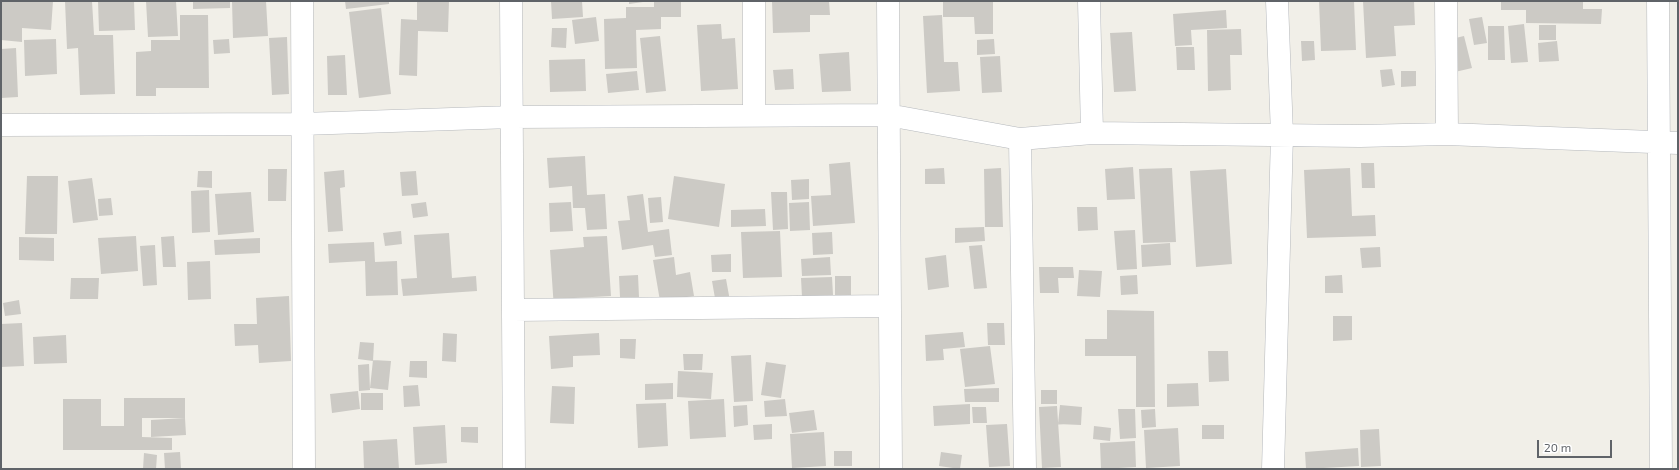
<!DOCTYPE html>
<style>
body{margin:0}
#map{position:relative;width:1679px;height:470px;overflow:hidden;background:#f1efe8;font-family:"Exo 2",sans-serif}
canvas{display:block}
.frame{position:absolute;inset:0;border:2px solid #5f6368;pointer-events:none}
.scale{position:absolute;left:1537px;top:440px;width:75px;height:18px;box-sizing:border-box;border:2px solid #5f6368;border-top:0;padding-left:5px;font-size:12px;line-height:14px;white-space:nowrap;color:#5f6368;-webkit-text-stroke:3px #fff;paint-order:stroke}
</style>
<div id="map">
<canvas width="1679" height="470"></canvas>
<div class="frame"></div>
<div class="scale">20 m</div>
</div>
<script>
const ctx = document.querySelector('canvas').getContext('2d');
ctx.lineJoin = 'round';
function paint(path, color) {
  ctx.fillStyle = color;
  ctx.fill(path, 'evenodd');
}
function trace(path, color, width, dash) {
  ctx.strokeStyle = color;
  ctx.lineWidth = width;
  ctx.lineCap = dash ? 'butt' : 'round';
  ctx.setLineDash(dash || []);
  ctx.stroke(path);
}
const building = new Path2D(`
 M1 1H53L51 30 22 28V42L1 40Z
 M65 1H92L94 35H113L115 94 80 95 78 48 67 49Z
 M98 1H134L135 30 99 31Z
 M146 1H176L178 36 148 37Z
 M193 1H230V8L193 9Z
 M232 1H266L268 36 233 38Z
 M345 1H389V4L346 9Z
 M417 1H449L448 32 418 31 417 76 399 75 401 19 417 20Z
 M551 1H582L583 17 552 19Z
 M629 1H643V2L629 4Z
 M654 1H681V17H661V29L636 30 637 68 605 69 604 19 626 18V7H654Z
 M772 1H829L830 15H810V32L773 33Z
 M993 1V34H975L974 17H943V2Z
 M1319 1H1354L1356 50 1321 51Z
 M1363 1H1414L1415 25 1394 26 1396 56 1366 58Z
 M1501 1H1583V9H1602L1601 24 1526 23V10H1501Z
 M381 8 391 94 359 98 349 12Z
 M1226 10 1227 28 1191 30 1192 45 1175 46 1173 14Z
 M180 15H208L209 88H156V96H136V52L151 51V40H180Z
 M942 15 944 62H958L960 91 927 93 923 16Z
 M596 17 599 41 575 44 572 20Z
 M1482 17 1487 43 1474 45 1469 19Z
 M721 24 722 39 735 38 738 89 701 91 697 25Z
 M1524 24 1528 62 1511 63 1508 26Z
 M1539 25H1556V40H1539Z
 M1488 26H1504L1505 60H1488Z
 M552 28H567L566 48 551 47Z
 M1241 29 1242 55H1230L1231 90 1208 91 1207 30Z
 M1132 32 1136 91 1114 92 1110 33Z
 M660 36 666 91 646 93 640 38Z
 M1464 36 1472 68 1455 72 1447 40Z
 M287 37 289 94 272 95 269 38Z
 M56 39 57 74 25 76 24 40Z
 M229 39 230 53 214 54 213 40Z
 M994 39 995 54 977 55V40Z
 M1301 41H1314L1315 60 1302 61Z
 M1557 41 1559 61 1539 62 1538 43Z
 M1176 47H1194L1195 70H1177Z
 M16 48 18 97 1 98V49Z
 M849 52 851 91 822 92 819 54Z
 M345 55 347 95H328L327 56Z
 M1000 56 1002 92 982 93 980 57Z
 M585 59 586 91 550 92 549 60Z
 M793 69 794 89 775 90 773 70Z
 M1392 69 1395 85 1382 87 1380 70Z
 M637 71 639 90 608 93 606 74Z
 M1401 71H1416V86L1401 87Z
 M585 156 587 195 605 194 607 229 587 230 585 208H573L572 186 549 188 547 158Z
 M850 162 855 223 813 226 811 196 831 195 829 164Z
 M1361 163H1374L1375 188H1362Z
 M1133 167 1135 199 1107 200 1105 169Z
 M944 168 945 184H925V169Z
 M1001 168 1003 227H985L984 169Z
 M1172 168 1176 242 1143 243 1139 169Z
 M1350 168 1352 216 1375 215 1376 236 1307 238 1304 170Z
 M268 169H287L286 201H268Z
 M1226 169 1232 264 1196 267 1190 171Z
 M344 170 345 187 340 188 343 231 328 232 324 172Z
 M198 171H212V188L197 187Z
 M416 171 418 195 402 196 400 172Z
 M27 176H58L57 234H25Z
 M674 176 725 184 719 227 668 219Z
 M92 178 98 220 73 223 68 181Z
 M809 179V199L792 200 791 180Z
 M209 190 210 232 192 233 191 191Z
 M251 192 254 232 218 235 215 194Z
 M771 192H787L788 229 773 230Z
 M643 194 648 232 669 229 672 255 655 257 653 245 622 250 618 221 630 220 627 196Z
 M661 197 663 222 650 223 648 198Z
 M111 198 113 215 99 216 98 199Z
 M426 202 428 216 413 218 411 204Z
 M571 202 573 231 550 232 549 203Z
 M809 202 810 230 790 231 789 203Z
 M1077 207H1097L1098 230 1078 231Z
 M765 209 766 226 731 227V210Z
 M984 227 985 241 955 243V228Z
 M1135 230 1137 269 1117 270 1114 231Z
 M401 231 402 244 385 246 383 233Z
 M780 231 782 277 743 278 741 232Z
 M832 232 833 254 813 255 812 233Z
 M449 233 452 278 476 276 477 291 403 296 401 279 417 278 414 235Z
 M136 236 138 271 101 274 98 238Z
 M174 236 176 267H163L161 237Z
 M607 236 611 296 574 298V308L554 309 550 250 584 247 583 237Z
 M19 237 54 238V261L19 260Z
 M260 238V253L215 255 214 240Z
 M374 242 375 262 397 261 398 295 366 296 365 261 329 263 328 244Z
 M1170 243 1171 265 1142 267 1141 245Z
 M155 245 157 285 143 286 140 246Z
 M982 245 987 288 974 289 969 246Z
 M1380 247 1381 267 1362 268 1360 248Z
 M731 254V272H712L711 255Z
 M946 255 949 287 928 290 925 258Z
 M674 257 676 275 690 272 694 296 660 301 653 260Z
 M830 257 831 275 802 276 801 259Z
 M210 261 211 299 188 300 187 262Z
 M1039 267H1073L1074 278H1058L1059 293H1040Z
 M1079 270 1102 271 1100 297 1077 296Z
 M638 275 639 297H620L619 276Z
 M1137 275 1138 294 1121 295 1120 276Z
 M1342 275 1343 293H1325V276Z
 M835 276H851V295H835Z
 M832 277 833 295 802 297 801 278Z
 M71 278H99L98 299H70Z
 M726 279 730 301 716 304 712 281Z
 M289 296 291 361 259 363 258 345 235 346 234 324H257L256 298Z
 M19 300 21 314 5 316 3 303Z
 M1107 310 1154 311 1155 407H1136V356H1085V339H1107Z
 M1333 316H1352V340L1333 341Z
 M22 323 24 366 1 367V324Z
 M987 323H1004L1005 345H988Z
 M963 332 965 347 943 349 944 360 926 361 925 335Z
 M443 333 457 334 456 362 442 361Z
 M599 333 600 355 573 356V367L551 369 549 336Z
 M66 335 67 363 34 364 33 337Z
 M620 339H636L635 359 620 358Z
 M360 342 374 343 373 361 358 359Z
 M990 346 995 384 965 387 960 349Z
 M1208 351H1228L1229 381 1209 382Z
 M683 354H703L702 370H684Z
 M751 355 753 401 734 402 731 356Z
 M373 360 391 361 388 390 370 388Z
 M410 361H427V378L409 377Z
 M766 362 786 365 781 398 761 395Z
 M369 364 370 390 359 391 358 365Z
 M678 371 713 373 711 399 677 397Z
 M673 383V399L645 400V384Z
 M1198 383 1199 406 1167 407V384Z
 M418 385 420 406 404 407 403 386Z
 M552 386 575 387 574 424 550 423Z
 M999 388V402H965L964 389Z
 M1041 390H1057V404H1041Z
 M358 391 360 409 332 413 330 394Z
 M361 393H383V410H361Z
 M124 398H185V418H142V437L172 438V450H63V399H101V426H124Z
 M724 399 726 437 690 439 688 401Z
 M785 399 787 416 765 417 764 401Z
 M666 403 668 446 638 448 636 404Z
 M970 404V424L934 426 933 406Z
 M747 405 748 425 734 427 733 406Z
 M1060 405 1082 407 1081 425 1058 424Z
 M1057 406 1061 467 1042 468 1039 407Z
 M972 407H986L987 423H973Z
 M1118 409H1135L1136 438 1120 439Z
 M1155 409 1156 427 1142 428 1141 410Z
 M814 410 817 430 792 433 789 413Z
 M185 418 186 435 151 437V420Z
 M772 424V439L754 440 753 425Z
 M1007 424 1010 466 989 467 986 425Z
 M445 425 447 463 415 465 413 427Z
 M1202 425H1224V439H1202Z
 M1094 426 1111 428 1110 441 1093 439Z
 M461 427H478V443L461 442Z
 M1178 428 1180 466 1146 468 1144 430Z
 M1379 429 1381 466 1361 467 1360 430Z
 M824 432 826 466 792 468 790 434Z
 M397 439 399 469H364L363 441Z
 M1135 441 1136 467 1101 469 1100 443Z
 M1358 448 1359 466 1306 469 1305 452Z
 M834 451H852V466H834Z
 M180 452 181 469H165L164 453Z
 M941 452 962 455 960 469 939 466Z
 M144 453 157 455 156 469H143Z`);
const street = new Path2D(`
 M302 1 304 469
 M511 1 514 469
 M754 1V115
 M888 1 891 469
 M1089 1 1092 133
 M1446 1 1447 134
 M1658 1 1661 469
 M1 125 302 124 512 117 888 115 1020 139 1092 133 1360 136 1447 134 1678 143
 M1020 139 1025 469
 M514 310 889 306
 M1273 469 1282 135 1277 1`);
paint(building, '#cccac5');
trace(street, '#b5b8bc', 23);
trace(street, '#fff', 22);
</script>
